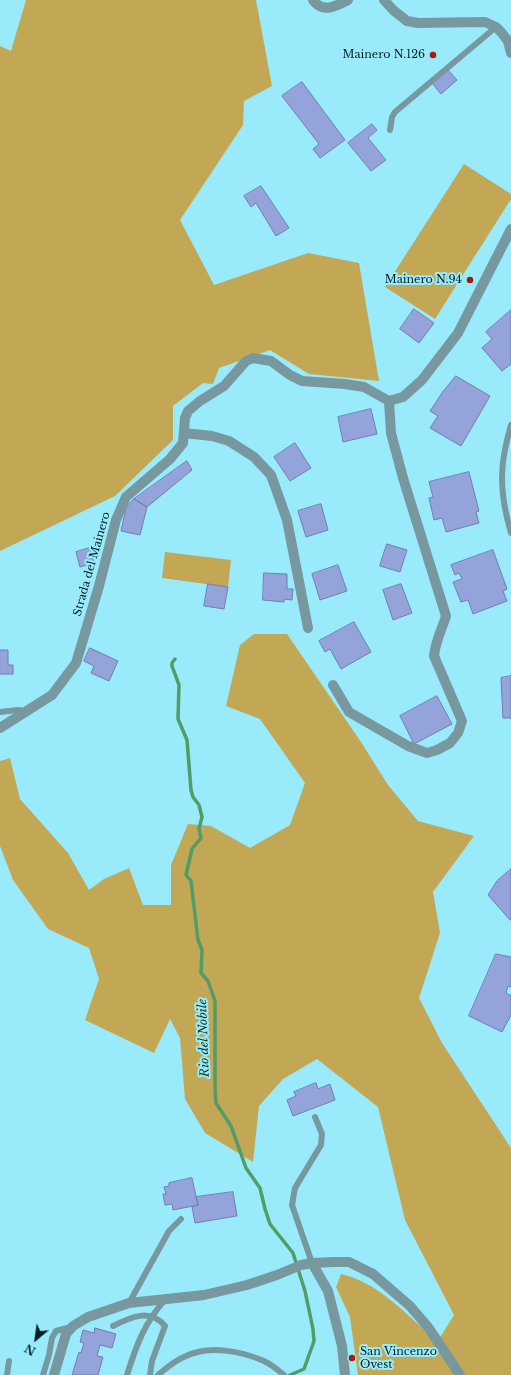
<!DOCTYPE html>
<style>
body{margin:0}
#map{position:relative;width:511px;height:1375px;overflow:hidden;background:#99ebfb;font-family:"Libre Baskerville",serif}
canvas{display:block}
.north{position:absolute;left:16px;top:1319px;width:40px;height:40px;-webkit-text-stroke:3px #99ebfb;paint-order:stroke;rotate:209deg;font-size:11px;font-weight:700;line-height:16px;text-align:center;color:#002026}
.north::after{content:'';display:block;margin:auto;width:14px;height:18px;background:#002026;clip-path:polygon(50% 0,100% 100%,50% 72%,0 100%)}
</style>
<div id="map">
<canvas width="511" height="1375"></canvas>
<div class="north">N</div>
</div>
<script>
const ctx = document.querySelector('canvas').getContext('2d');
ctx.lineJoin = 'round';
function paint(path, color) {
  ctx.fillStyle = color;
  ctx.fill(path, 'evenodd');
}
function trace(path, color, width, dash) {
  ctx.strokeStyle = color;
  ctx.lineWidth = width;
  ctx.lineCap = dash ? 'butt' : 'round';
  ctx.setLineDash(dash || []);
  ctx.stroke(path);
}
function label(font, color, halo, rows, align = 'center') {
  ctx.font = font + ' "Libre Baskerville",serif';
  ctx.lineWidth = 4;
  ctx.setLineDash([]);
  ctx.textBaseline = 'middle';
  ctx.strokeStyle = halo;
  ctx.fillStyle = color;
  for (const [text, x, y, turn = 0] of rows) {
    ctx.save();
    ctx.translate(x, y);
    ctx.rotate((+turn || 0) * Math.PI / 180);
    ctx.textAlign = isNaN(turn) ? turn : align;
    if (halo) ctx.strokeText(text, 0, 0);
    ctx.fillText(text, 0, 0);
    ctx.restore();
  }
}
const green = new Path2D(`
 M26 0H256L272 86 244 101 243 125 180 220 214 285 308 253 359 263 379 381 309 374 270 350 219 368 213 384 203 383 173 406V440L115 496 0 551V46L11 51Z
 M464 164 511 194V199L435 319 385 287Z
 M165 552 231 560 228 587 162 578Z
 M254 634H287L361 742 388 785 418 821 474 836 433 892 440 933 419 998 442 1043 511 1148V1375H358L350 1317 336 1287 341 1274C377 1282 404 1312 430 1335L436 1344 454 1315 405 1220 378 1107 317 1059 283 1079 259 1106 253 1162 205 1133 185 1099 180 1038 170 1019 154 1053 85 1020 99 979 89 948 48 929 13 880 0 846V761L10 758 20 799 68 853 89 890 104 879 129 868 143 905H171V865L188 824 211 826 250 848 290 825 305 783 260 719 226 706 240 645Z`);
const stream = new Path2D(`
 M175 659 172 663V666L179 685 178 719 187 740 191 790 193 797 199 805 202 817 199 829 201 838 192 849 186 875 191 881 198 940 202 950 201 973 208 981 215 1001V1088L216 1103 231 1126 246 1168 260 1188 265 1209 270 1224 293 1253 305 1291 313 1329 314 1341 304 1369 290 1375`);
const building = new Path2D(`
 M448 70 457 80 441 94 432 83Z
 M302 82 345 140 320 158 313 149 319 144 282 96Z
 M372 124 377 130 368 138 386 160 371 171 348 143Z
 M261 186 289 228 276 236 256 203 251 207 244 196Z
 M414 309 434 323 419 343 400 329Z
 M511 310V364L502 371 482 348 492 339 486 332Z
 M456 376 490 396 461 446 430 428 438 416 430 411 442 393Z
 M371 409 377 434 343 442 338 417Z
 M295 443 311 468 290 481 274 457Z
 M187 461 192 470 147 507 134 499Z
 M469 472 479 511 476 512 479 523 446 532 442 518 434 520 429 498 433 497 429 482Z
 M134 499 147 507 140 535 121 531 126 508Z
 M321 504 328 530 306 537 298 511Z
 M387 544 407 550 400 572 380 566Z
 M90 548 94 563 80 567 76 552Z
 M493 550 507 589 503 591 507 601 473 614 468 600 461 602 453 582 462 579 459 573 455 575 451 565Z
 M338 565 347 591 320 600 312 574Z
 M264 573 287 574V589H293L292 600 284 599V602L263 600Z
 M208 584 228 587 224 609 204 606Z
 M401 584 412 613 393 620 383 590Z
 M354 622 371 652 341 669 330 649 325 652 319 641Z
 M90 648 118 661 109 681 91 673 94 666 84 661Z
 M0 650H8V665H13V674H0Z
 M511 676V718H503L501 678Z
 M437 696 452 724 414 744 400 716Z
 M511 869V920H510L488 895 497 881Z
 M496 954 511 957V987L508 986 506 993 511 996V1015L502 1032 469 1016Z
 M316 1083 318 1089 330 1084 335 1100 293 1116 287 1100 296 1096 294 1092Z
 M192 1178 198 1205 173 1210 172 1204 165 1205 163 1194H166L164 1187 169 1186V1183Z
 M233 1192 237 1216 195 1223 192 1207 198 1205 196 1197Z
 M95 1328 116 1334 112 1348 100 1345 97 1356 103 1357 98 1375H72L79 1352 81 1353 84 1343 80 1342 83 1330 94 1333Z`);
const lane = new Path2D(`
 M390 130 392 117 395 112 496 27
 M511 425C506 442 502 460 502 478 502 496 506 516 511 533
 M0 712 18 710 26 711
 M312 1263 292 1205 295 1188 321 1145 322 1134 315 1117
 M129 1303 169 1231 181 1219
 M113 1326C131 1317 150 1308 165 1326L152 1361 150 1375
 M7 1375 9 1361
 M43 1375 49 1355 52 1338 56 1331 71 1327
 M127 1375C136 1346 145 1321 166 1299
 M158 1375C166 1368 176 1360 186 1356 210 1345 241 1351 264 1361 271 1364 278 1370 284 1375`);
const street = new Path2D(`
 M313 0C323 14 336 6 348 0
 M384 0 393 10 407 21 418 23 485 22 496 27 501 32 508 41 511 53
 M184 433 212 436 229 441 254 457 271 475 287 520 308 628
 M333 685 349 712 408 746 427 753 437 750 450 743 458 733 462 721 434 656C435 642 442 629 446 616L403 478 391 433 389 401
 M0 728 52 695 76 663 99 586 116 520 126 497 170 459 183 443 185 418 188 411 200 401 224 386 246 361 253 358 271 361 290 375 302 381 345 384 364 387 389 401 403 397 422 380 458 333 511 229
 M312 1263 328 1291 342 1346 345 1375
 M54 1375 66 1334 73 1326 88 1317 129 1303 204 1295 247 1285 277 1275 301 1265 312 1263 334 1262H349L373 1274 410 1306 428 1327 460 1375`);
const markers = [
 [433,55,4,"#aa1b03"],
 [470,280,4,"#aa1b03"],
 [352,1358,4,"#aa1b03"]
];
const poiNames = [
 ["Mainero N.126",425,55],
 ["Mainero N.94",462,280],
 ["San Vincenzo",360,1352,"left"],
 ["Ovest",360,1365,"left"]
];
const streetNames = [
 ["Strada del Mainero",92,564,-74]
];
const waterNames = [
 ["Rio del Nobile",204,1038,-92]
];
paint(green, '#c2a755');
trace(stream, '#529c67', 3.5);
paint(building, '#94a4db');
trace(building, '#6f7eb2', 1);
trace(lane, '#78989f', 6);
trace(street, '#78989f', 10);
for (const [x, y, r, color] of markers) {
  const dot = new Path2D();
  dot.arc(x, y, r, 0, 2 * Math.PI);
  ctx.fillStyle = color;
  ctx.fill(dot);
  trace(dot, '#99ebfb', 1.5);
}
label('11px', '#002026', '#99ebfb', poiNames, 'right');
label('11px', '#002026', '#99ebfb', streetNames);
label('italic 12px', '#15341e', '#99ebfb', waterNames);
</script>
